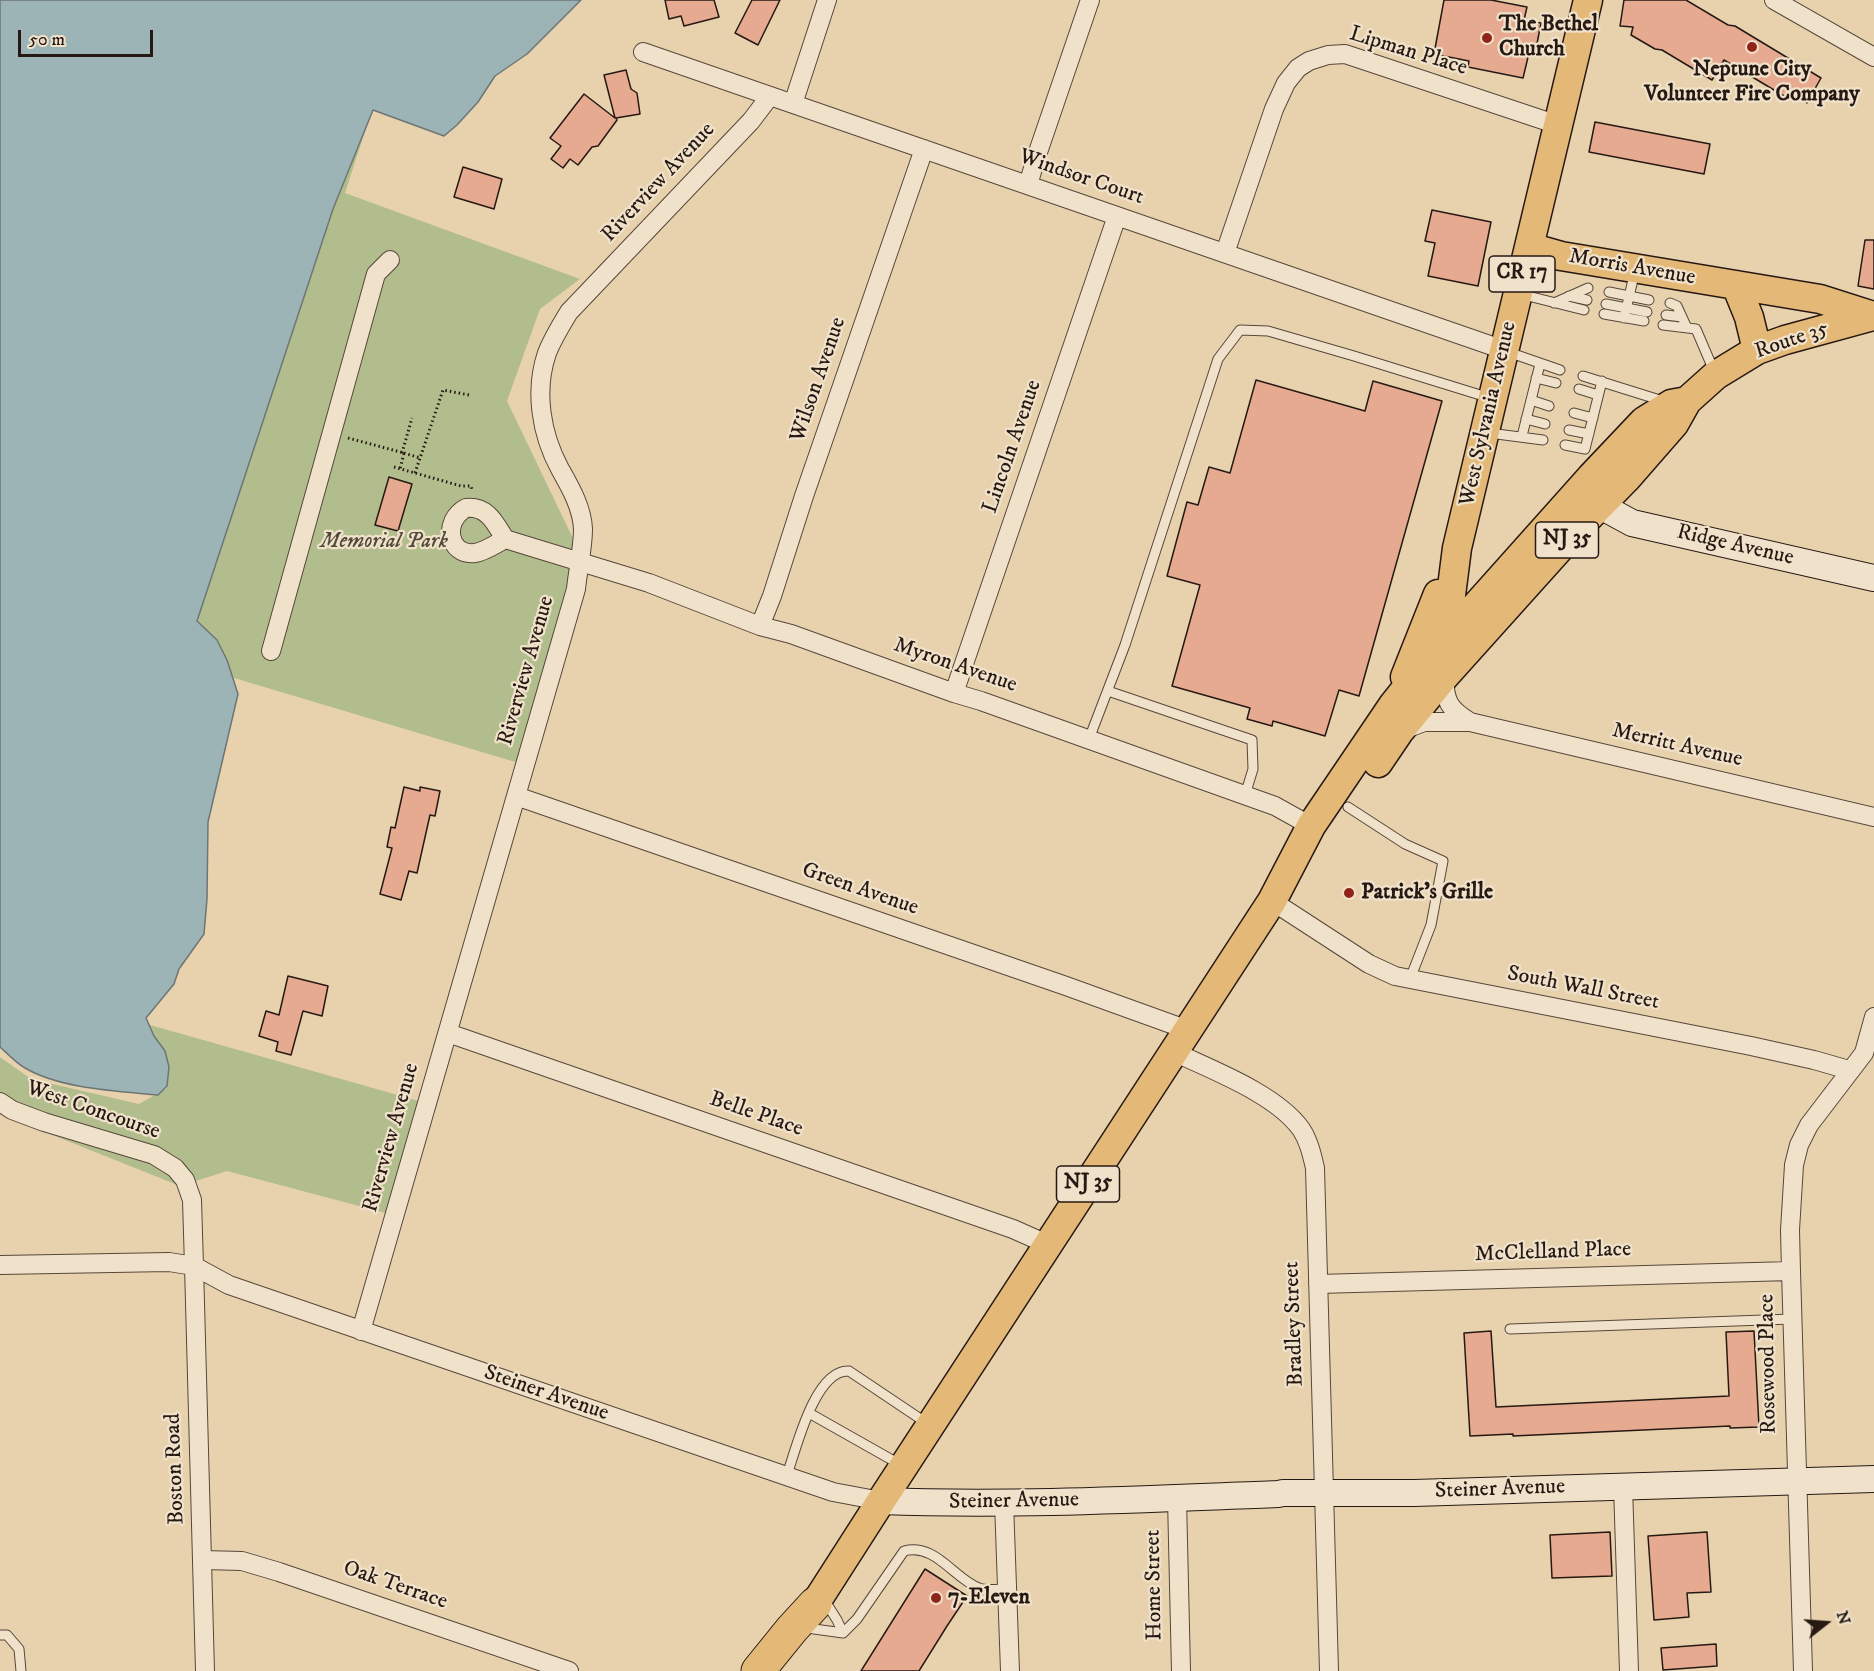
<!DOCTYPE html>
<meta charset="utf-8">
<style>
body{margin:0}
#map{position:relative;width:1874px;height:1671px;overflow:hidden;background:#e8d2ae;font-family:"IM FELL DW Pica",serif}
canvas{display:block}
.north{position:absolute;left:1796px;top:1593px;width:60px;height:60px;-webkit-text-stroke:4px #f0e2ca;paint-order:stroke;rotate:73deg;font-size:16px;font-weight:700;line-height:24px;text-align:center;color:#261913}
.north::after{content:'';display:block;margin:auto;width:21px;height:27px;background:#261913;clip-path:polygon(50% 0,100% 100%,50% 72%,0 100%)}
.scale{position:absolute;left:18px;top:30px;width:135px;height:27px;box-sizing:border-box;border:3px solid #261913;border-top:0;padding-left:8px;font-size:18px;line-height:21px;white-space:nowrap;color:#261913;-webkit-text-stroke:4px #f0e2ca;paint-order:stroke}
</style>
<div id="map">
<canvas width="1874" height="1671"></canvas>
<div class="north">N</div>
<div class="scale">50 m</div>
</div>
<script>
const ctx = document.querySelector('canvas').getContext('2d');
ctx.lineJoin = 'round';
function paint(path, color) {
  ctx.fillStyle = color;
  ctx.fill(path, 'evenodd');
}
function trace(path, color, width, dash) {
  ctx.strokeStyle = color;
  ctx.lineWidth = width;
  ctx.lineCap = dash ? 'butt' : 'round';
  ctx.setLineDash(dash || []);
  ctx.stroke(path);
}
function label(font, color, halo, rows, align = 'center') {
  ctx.font = font + ' "IM FELL DW Pica",serif';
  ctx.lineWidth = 4.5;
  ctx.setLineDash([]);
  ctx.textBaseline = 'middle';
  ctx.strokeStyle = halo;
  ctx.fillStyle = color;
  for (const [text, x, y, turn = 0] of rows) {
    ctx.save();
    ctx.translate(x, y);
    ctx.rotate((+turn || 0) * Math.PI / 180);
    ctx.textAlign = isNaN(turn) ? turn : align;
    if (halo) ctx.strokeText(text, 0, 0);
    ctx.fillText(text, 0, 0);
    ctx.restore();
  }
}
const green = new Path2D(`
 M370 116 345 193 580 279 540 309 507 401 580 553 522 764 224 675 179 621 310 204Z
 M136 1021 426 1103 393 1215 227 1171 180 1186 30 1126 0 1106V1057L31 1079 139 1104 167 1088 161 1050Z`);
const water = new Path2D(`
 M0 0H581L527 54 495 76 478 102 457 125 444 136 373 110 333 209 197 621 217 640 227 660 238 694 208 822 207 899 204 934 179 969 174 984 146 1018 154 1036 165 1051 169 1067 167 1086 158 1095C117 1091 61 1089 25 1068 16 1063 8 1054 0 1047Z`);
const building = new Path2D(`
 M665 0H714L719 17 684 26 681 16 669 19Z
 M752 0H780L758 45 735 33Z
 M1444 0H1491L1527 7 1524 20 1541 23 1535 54 1529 53 1523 78 1468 67 1469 61 1434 54Z
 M1624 0H1686L1728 25 1735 26 1821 78 1807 103 1800 98 1784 96 1724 60 1712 80 1662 50 1655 49 1631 35 1633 27 1620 26Z
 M626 70 631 89 637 93 640 114 616 118 617 120 598 146 592 147 578 165 570 159 563 168 551 159 561 146 550 138 584 94 615 118 604 75Z
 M1595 122 1710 144 1704 174 1589 152Z
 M463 167 502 179 494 209 454 197Z
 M1432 210 1491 222 1478 286 1428 276 1435 243 1425 241Z
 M1865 240H1874V289L1858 286Z
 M1256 380 1365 411 1373 381 1442 401 1359 696 1339 690 1325 736 1273 721 1272 726 1247 719 1250 708 1172 686 1200 585 1167 576 1187 502 1198 505 1209 467 1230 473Z
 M389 477 412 484 398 531 375 525Z
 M404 787 420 791V787L440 791 435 816 430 815 417 873 409 871 401 900 380 894 392 848 387 847 391 827 395 828Z
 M288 976 328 986 322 1016 303 1011 291 1055 276 1051 278 1042 259 1036 266 1011 279 1015Z
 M1491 1331 1496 1407 1729 1396 1726 1332 1754 1331 1759 1427 1730 1428V1426L1513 1436V1434L1470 1436 1464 1333Z
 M1610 1532 1612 1576 1552 1578 1550 1535Z
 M1707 1532 1711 1592 1687 1593 1689 1617 1654 1620 1648 1536Z
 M925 1569 967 1596 947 1626 919 1671H861Z
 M1716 1644 1717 1666 1663 1670 1661 1648Z`);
const path = new Path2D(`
 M348 438 404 453 400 469
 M402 453 412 418
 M404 453 420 458
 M394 467 461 486H471L472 491
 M415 473 443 390 469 395`);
const lane = new Path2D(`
 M1609 292 1649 300
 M1520 294 1584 310
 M1569 296 1587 300
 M1554 303 1588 288
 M1670 303 1677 306 1687 328
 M1606 304 1647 312
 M1604 314 1644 321
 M1666 315 1682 317
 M1624 318 1635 271
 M1663 325 1696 329 1714 371
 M1508 352 1560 370
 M1583 376 1663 401
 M1536 378 1556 383
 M1579 389 1598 395
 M1531 400 1549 406
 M1574 413 1593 418
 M1526 419 1545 424
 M1569 430 1589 434
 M1489 433 1543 440
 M1522 436 1540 364
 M1565 445 1585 449 1602 381
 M1108 691 1252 740 1253 769 1245 795
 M1089 739 1125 645 1218 359 1240 330 1268 331 1354 356 1490 398
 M1348 807 1405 844 1443 861 1431 925 1410 979
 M1510 1329 1792 1319
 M809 1413 901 1465
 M787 1475C796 1449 815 1369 849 1371L928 1424
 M807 1628 843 1633 837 1620 825 1601
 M843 1633 857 1619 904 1551C936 1543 953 1578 979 1588 986 1591 999 1589 1007 1589
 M0 1635H7L19 1649 21 1671`);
const street = new Path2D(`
 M1774 0 1874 57
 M643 52 1504 350
 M793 104 827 0
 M1028 185 1036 158 1090 0
 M1225 253 1274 109 1286 83 1298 68 1309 61 1328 55 1345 54 1558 125
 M466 508C488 506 495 523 505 539 496 544 484 552 475 553 448 556 442 521 466 508Z
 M505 539 649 583 760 626 791 634 954 693 981 701 1275 806 1311 826
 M760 626 772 596 804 496 924 149
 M271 651 376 274 390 260
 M1444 677C1445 702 1449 709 1470 722
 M954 693 1117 216
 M1403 730 1424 722H1470L1874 817
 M516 796 1066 986 1188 1030
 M1272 901 1369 964 1395 976 1751 1046 1814 1060 1849 1070
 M448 1033 1013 1229 1049 1245
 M1174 1052C1212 1070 1276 1094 1301 1129 1309 1141 1312 1155 1315 1168L1329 1671
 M0 1102 12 1110 44 1122 154 1155 175 1168 185 1180 192 1200 194 1266 205 1671
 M0 1265 169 1262 194 1266 229 1285 833 1492 881 1501
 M1318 1284 1791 1271
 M361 1331 576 589C578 569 583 548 583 529 582 507 570 487 560 469 541 434 534 391 547 353 553 338 561 325 569 312L751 121 770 96
 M1623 1486 1629 1671
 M1177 1498 1181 1671
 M1004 1502 1010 1671
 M203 1560 242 1561 279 1572 569 1671
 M1803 1671 1791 1271 1790 1230 1794 1165 1799 1145 1809 1125 1864 1053 1874 1017`);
const secondary = new Path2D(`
 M1599 505 1632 523 1874 578
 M881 1501C1013 1506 1146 1499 1278 1494L1283 1493H1414L1874 1479`);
const primary = new Path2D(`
 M1529 247 1561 256 1820 299 1873 316
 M1736 285 1749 317 1757 350
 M1441 644 1450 603 1457 548 1588 0
 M1405 677 1438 594
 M1378 763 1399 732 1444 677 1577 529 1626 479 1674 424 1687 401 1716 375 1757 350 1785 340 1873 316
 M815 1604 881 1501 1272 901 1311 826 1393 705 1441 645 1591 477 1644 421 1671 404 1687 401`);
const highway = new Path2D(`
 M758 1671 792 1629 815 1604`);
const markers = [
 [1487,38,6,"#8f2418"],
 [1752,47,6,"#8f2418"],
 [1349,893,6,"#8f2418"],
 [936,1598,6,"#8f2418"]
];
const shields = [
 [1522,274,66],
 [1567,540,63],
 [1088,1184,63]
];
const shieldNames = [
 ["CR 17",1522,274],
 ["NJ 35",1567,540],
 ["NJ 35",1088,1184]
];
const poiNames = [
 ["The Bethel",1499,25],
 ["Church",1499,50],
 ["Neptune City",1752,70,"center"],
 ["Volunteer Fire Company",1752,95,"center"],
 ["Patrick’s Grille",1361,893],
 ["7-Eleven",948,1598]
];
const streetNames = [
 ["Lipman Place",1408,52,17],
 ["Windsor Court",1081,178,19],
 ["Riverview Avenue",659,183,-47],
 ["Morris Avenue",1632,268,10],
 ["Route 35",1792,341,-19],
 ["Wilson Avenue",819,380,-71],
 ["West Sylvania Avenue",1489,414,-77],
 ["Lincoln Avenue",1013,447,-71],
 ["Ridge Avenue",1735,546,13],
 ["Myron Avenue",955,666,19],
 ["Riverview Avenue",527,671,-74],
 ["Merritt Avenue",1677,746,13],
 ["Green Avenue",860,890,19],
 ["South Wall Street",1583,989,11],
 ["West Concourse",93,1111,19],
 ["Belle Place",756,1115,19],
 ["Riverview Avenue",392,1138,-74],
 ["McClelland Place",1553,1253,-2],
 ["Bradley Street",1295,1324,-92],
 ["Rosewood Place",1769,1364,-91],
 ["Steiner Avenue",546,1394,19],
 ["Boston Road",176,1469,-92],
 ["Steiner Avenue",1500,1490,-2],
 ["Steiner Avenue",1014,1502,-1],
 ["Home Street",1155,1585,-91],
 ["Oak Terrace",395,1586,19]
];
const parkNames = [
 ["Memorial Park",384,542]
];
paint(green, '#b2bd8d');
paint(water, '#9db4b6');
trace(water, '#6d7675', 1.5);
paint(building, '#e6aa91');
trace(building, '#261913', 1.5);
trace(lane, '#56473a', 11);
trace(street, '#56473a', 20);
trace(secondary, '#261913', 28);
trace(primary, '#261913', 31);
trace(highway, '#261913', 35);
trace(path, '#261913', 3, [1.5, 3]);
trace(lane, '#f0e2ca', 9);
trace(street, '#f0e2ca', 18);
trace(secondary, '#f0e2ca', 26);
trace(primary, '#e4b977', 28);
trace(highway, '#e4b977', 33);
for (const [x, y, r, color] of markers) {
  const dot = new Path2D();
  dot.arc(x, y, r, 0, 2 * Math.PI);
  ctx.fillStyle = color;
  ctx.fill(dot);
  trace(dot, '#f0e2ca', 2);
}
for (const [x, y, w] of shields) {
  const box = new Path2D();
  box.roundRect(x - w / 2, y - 18, w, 36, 4.5);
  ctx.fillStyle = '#f0e2ca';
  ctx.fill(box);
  trace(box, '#261913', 1.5);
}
label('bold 21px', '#261913', null, shieldNames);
label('bold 22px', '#261913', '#f0e2ca', poiNames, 'left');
label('22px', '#261913', '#f0e2ca', streetNames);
label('italic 22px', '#504a38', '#f0e2ca', parkNames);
</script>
